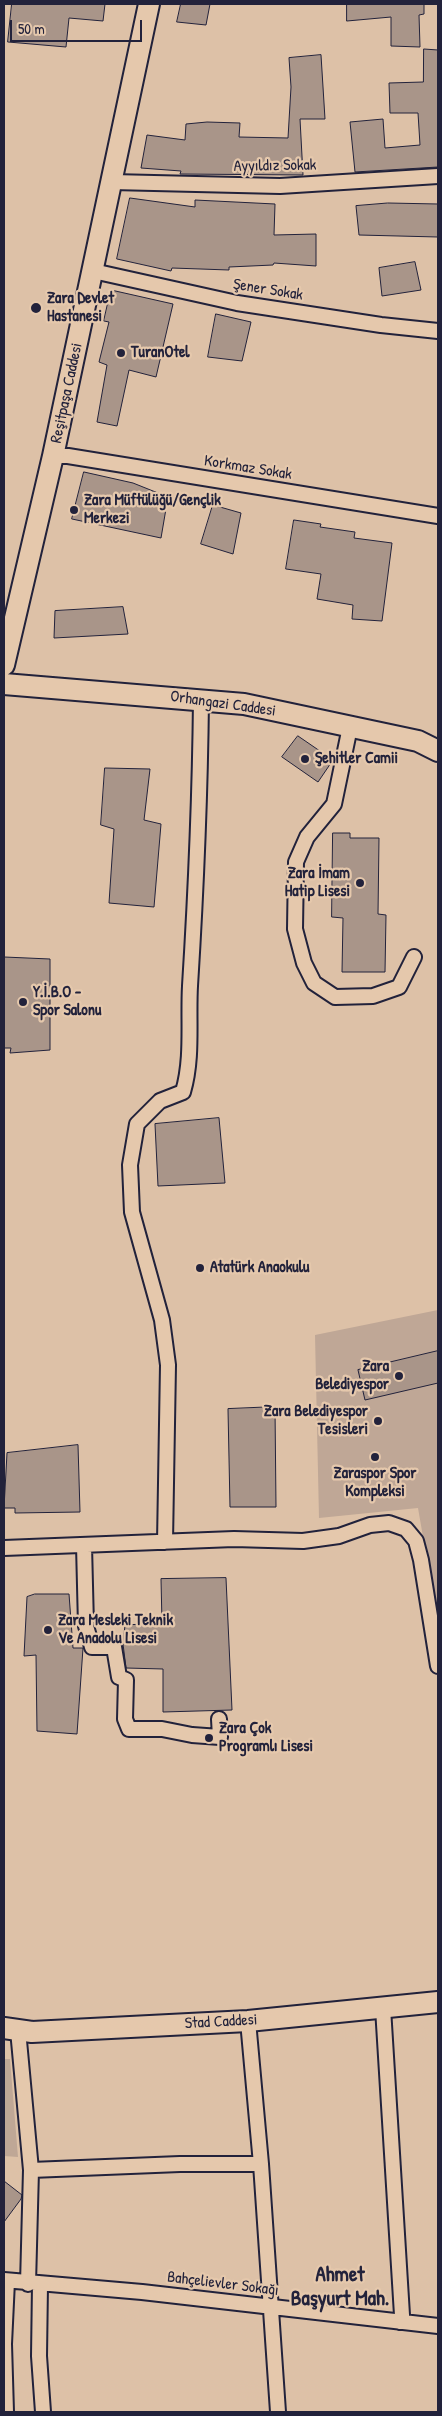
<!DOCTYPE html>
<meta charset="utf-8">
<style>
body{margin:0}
#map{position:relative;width:442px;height:2416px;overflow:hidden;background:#ddc1a7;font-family:"Patrick Hand",sans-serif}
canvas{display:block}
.frame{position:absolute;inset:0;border:5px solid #22223b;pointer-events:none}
.scale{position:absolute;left:10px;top:20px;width:132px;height:22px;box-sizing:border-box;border:2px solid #22223b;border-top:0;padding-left:6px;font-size:15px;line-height:18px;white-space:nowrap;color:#22223b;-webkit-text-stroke:4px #e5c8ac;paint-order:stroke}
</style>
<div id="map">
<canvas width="442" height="2416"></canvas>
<div class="frame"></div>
<div class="scale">50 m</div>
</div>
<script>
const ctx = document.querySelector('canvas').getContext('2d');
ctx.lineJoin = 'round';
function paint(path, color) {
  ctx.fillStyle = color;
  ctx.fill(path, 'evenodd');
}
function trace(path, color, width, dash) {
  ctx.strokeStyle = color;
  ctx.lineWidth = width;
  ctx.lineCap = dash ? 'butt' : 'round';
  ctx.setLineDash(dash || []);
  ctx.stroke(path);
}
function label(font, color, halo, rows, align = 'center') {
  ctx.font = font + ' "Patrick Hand",sans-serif';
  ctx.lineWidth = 4.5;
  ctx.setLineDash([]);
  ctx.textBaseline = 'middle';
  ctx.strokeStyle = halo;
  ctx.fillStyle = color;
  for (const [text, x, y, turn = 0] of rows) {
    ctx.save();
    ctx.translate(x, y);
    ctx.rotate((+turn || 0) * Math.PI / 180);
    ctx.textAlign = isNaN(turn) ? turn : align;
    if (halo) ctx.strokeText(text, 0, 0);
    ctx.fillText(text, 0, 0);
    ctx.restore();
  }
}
const green = new Path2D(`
 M438 1310V1623L418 1508 319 1518 315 1335Z
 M4 2059H10L18 2157 4 2156Z`);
const building = new Path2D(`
 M12 4H105L103 21 69 18 66 47 8 42Z
 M181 4H210L206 25 177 22Z
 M347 4H424V14L419 15 420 47 391 46V17L347 21Z
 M424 49 438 50V167L355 172 350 122 383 119 385 148 420 145 418 113H390L389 83 423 82Z
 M321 55 325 119H300L303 175 180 174 181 171 141 168 147 135 185 140 186 124 207 122 240 123 239 137 288 138 291 87 289 58Z
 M130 198 195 207V200L275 204 274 235 316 234V266L274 263 273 265 229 267V270L172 268 171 271 117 259Z
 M388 203 438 204V237L359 235 356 206Z
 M415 262 421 290 382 296 379 268Z
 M111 290 173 304 156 377 129 370 117 426 97 422 107 365 99 362 109 322 104 321Z
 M216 314 251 322 242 361 208 357Z
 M84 472 133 483 168 497 161 538 72 519Z
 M213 505 241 513 233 554 201 544Z
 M294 520 321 524 320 527 355 532 354 538 392 543 382 621 352 619 353 605 317 599 321 574 286 569Z
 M123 607 128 634 54 638 55 611Z
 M298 736 333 760 318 782 282 757Z
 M105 768 150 769 144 820 161 824 154 907 109 903 114 829 101 825Z
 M333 833H350V838H379L378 914 386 915 385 972H342L343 918 332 917Z
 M4 957 50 959V1050L10 1053 11 1048H4Z
 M219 1118 225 1183 158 1186 155 1124Z
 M438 1351V1383L365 1400 358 1370Z
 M275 1407 276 1507H230L228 1409Z
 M78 1445 80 1512 15 1513V1508H4L7 1453Z
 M226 1578 232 1710 163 1712V1669L126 1668 123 1644 125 1625 162 1623 161 1579Z
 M35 1594H69L73 1648H83L77 1734 37 1731 36 1655 24 1656 27 1597Z
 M4 2181 22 2195 21 2199 4 2222Z`);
const street = new Path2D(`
 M112 182 280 186 438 176
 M93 271 237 303 381 325 438 331
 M53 456H68L438 516
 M350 727 334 804 307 837 296 862 295 929 304 963 314 983 335 997 373 996 399 987 414 957
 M165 1542 168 1365 162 1320 132 1212 130 1165 137 1124 160 1101 183 1092C193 1058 188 1021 190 986 196 890 200 795 201 700
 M84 1545 86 1626 92 1647H114L119 1677 126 1680 125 1719 129 1729H162L192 1735 220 1737 219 1719
 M4 1548 234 1539 303 1541 339 1536 370 1525 389 1523 406 1529 416 1541 421 1560 438 1666
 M383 2008 402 2315 400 2322
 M248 2021 261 2164 278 2412
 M18 2030 31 2170 28 2284
 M31 2170 180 2164H261
 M4 2280 142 2292 438 2326
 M40 2285 39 2356 43 2412
 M6 2412 4 2344 7 2281`);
const secondary = new Path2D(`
 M4 665 53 456 149 4
 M4 684 244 704 418 741 438 751
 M4 2028 32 2032 248 2021 438 2002`);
const markers = [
 [36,308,6,"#22223b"],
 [121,353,5,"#22223b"],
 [74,510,5,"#22223b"],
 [305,759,5,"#22223b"],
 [360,883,5,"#22223b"],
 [23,1002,5,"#22223b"],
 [200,1268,5,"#22223b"],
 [399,1376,5,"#22223b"],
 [378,1421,5,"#22223b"],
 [375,1457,5,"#22223b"],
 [48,1630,5,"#22223b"],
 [209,1738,5,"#22223b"]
];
const streetNames = [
 ["Ayyıldız Sokak",275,166,-1],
 ["Şener Sokak",268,290,9],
 ["Reşitpaşa Caddesi",67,393,-78],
 ["Korkmaz Sokak",248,468,9],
 ["Orhangazi Caddesi",223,704,8],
 ["Stad Caddesi",221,2022,-3],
 ["Bahçelievler Sokağı",223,2284,7]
];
const poiNames = [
 ["Zara Devlet",47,299],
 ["Hastanesi",47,317],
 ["TuranOtel",131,353],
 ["Zara Müftülüğü/Gençlik",84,501],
 ["Merkezi",84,519],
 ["Şehitler Camii",315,759],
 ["Zara İmam",350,874,"right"],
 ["Hatip Lisesi",350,892,"right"],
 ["Y.İ.B.O -",33,993],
 ["Spor Salonu",33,1011],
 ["Atatürk Anaokulu",210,1268],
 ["Zara",389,1367,"right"],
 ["Belediyespor",389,1385,"right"],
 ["Zara Belediyespor",368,1412,"right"],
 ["Tesisleri",368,1430,"right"],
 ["Zaraspor Spor",375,1474,"center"],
 ["Kompleksi",375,1492,"center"],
 ["Zara Mesleki Teknik",58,1621],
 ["Ve Anadolu Lisesi",58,1639],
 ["Zara Çok",219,1729],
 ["Programlı Lisesi",219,1747]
];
const districtNames = [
 ["Ahmet",340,2275],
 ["Başyurt Mah.",340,2299]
];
paint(green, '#bfa796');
paint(building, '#a99589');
trace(building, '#22223b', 1);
trace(street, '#22223b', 18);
trace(secondary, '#22223b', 24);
trace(street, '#e5c8ac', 14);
trace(secondary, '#e5c8ac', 20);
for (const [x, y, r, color] of markers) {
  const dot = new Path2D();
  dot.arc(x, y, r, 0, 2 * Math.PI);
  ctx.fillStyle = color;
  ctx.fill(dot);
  trace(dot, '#e5c8ac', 2);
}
label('16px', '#22223b', '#e5c8ac', streetNames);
label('bold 16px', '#22223b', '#e5c8ac', poiNames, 'left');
label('bold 21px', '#22223b', '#e5c8ac', districtNames);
</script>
